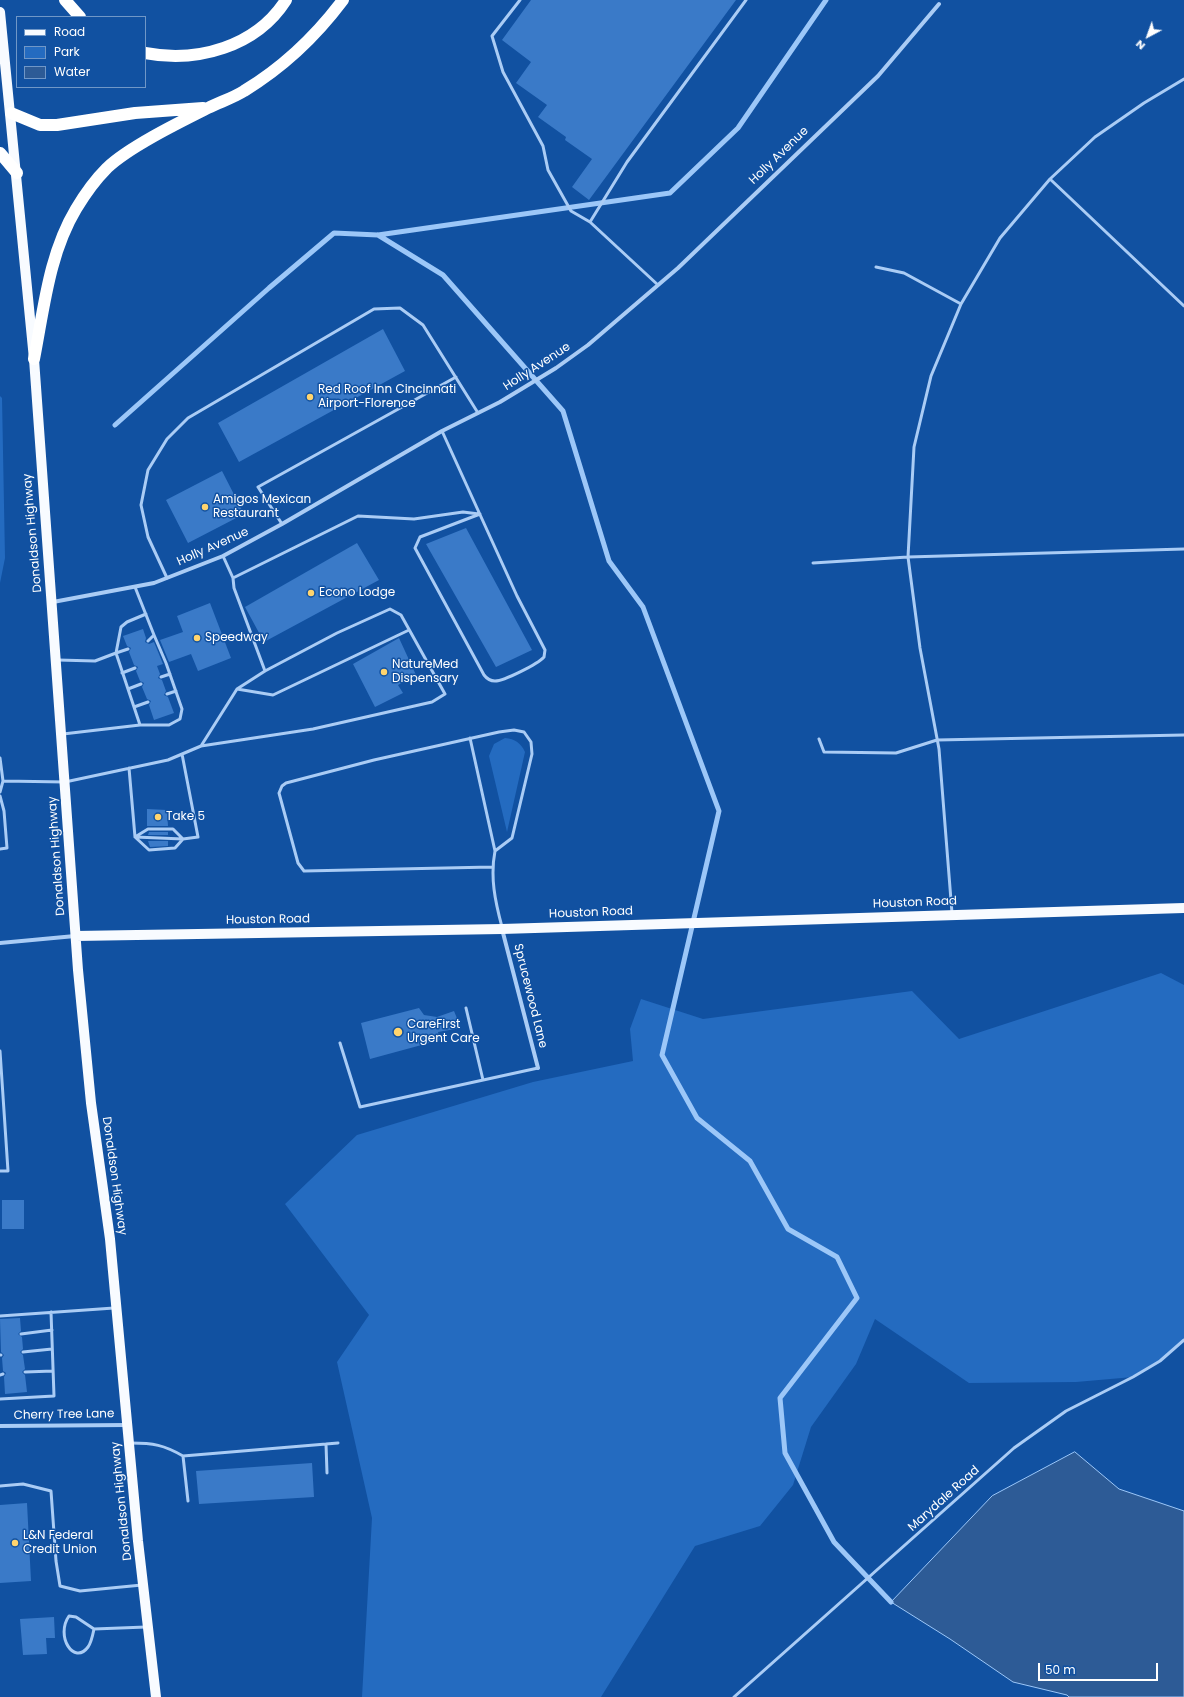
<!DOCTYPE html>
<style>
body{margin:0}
#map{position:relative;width:1184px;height:1697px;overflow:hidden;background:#1151a1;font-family:Poppins,sans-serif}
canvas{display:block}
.legend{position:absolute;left:16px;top:16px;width:130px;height:72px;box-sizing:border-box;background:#1151a1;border:1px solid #7097c7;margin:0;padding:5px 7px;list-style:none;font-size:12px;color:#fff}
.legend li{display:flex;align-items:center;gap:8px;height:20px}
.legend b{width:20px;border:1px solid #7097c7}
.north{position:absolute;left:1128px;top:16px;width:40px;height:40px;-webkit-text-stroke:3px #1151a1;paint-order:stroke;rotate:221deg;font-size:11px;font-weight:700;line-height:16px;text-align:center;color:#fff}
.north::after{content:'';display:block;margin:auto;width:14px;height:18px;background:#fff;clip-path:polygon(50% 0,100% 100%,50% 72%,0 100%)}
.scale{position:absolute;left:1038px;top:1663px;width:120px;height:18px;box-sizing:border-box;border:2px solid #fff;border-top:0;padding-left:5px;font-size:12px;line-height:14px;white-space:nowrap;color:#fff;-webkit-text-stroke:3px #1151a1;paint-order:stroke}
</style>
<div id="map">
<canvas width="1184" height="1697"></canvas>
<ul class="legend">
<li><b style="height:5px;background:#f8fbff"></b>Road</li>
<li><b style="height:11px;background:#246bc0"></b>Park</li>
<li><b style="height:11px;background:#2d5b96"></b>Water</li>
</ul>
<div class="north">N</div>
<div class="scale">50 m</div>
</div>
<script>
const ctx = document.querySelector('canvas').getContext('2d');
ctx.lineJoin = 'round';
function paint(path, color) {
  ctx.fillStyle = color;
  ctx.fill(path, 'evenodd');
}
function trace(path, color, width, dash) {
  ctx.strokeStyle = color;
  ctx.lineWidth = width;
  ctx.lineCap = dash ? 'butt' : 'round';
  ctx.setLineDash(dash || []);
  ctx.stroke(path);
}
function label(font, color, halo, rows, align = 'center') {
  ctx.font = font + ' Poppins,sans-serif';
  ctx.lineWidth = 3;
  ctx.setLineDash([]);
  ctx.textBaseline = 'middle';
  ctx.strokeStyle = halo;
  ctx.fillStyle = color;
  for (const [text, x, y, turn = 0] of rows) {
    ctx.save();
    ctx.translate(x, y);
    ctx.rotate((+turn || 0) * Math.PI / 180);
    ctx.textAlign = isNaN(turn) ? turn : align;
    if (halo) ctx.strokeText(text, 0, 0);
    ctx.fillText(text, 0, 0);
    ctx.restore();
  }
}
const green = new Path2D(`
 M0 396 2 398 5 558 0 583Z
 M505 738C515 739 521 743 525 752L507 832 489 756 494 744Z
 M1161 973 1184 985V1340L1160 1361 1133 1377 1076 1382 969 1383 875 1319 856 1364 811 1427 793 1485 760 1526 695 1546 601 1697H362L372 1518 337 1362 369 1315 285 1204 357 1135 533 1082 633 1061 630 1029 641 999 703 1019 912 991 959 1039Z`);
const water = new Path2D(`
 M1075 1452 1119 1489 1184 1511V1697H1069L1067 1695 1013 1682 950 1639 891 1602 992 1496Z`);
const stream = new Path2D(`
 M378 235 443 275 563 411 609 561 643 607 719 811 662 1055 697 1118 750 1161 788 1229 837 1257 857 1298 780 1398 785 1453 834 1542 891 1602
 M115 425 269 288 334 233 378 235 670 193 738 128 826 0`);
const building = new Path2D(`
 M531 0H736L589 200 572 187 592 159 565 140 566 137 538 117 547 105 516 83 531 62 502 40Z
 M383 329 405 371 239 462 218 423Z
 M222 471 244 514 188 543 166 500Z
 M466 528 532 650 496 667 426 544Z
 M357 543 379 580 264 642 245 607Z
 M210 603 231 658 198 671 191 654 169 662 160 640 183 632 177 616Z
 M143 629 146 638 145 642 149 644 154 642 163 664 157 666 160 674 158 678 162 680 166 691 164 695 168 697 174 713 154 720 149 705 151 701 147 699 142 687 144 683 140 681 136 671 138 667 134 665 129 652 131 648 127 646 123 636Z
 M399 638 416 675 398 685 403 693 375 707 353 664Z
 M147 809 167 810 168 826H147Z
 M149 832H168V835H148Z
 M148 841H168V846L150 847Z
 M419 1008 424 1015 437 1017 454 1011 461 1028 438 1032 440 1040 370 1059 361 1023Z
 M2 1200H24V1229H2Z
 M20 1318 21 1331 18 1334 22 1337 23 1349 20 1352 23 1355 25 1369 22 1372 25 1375 27 1392 5 1394 4 1377 6 1373 3 1371 2 1358 4 1355 1 1352 0 1319Z
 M312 1463 314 1497 199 1504 196 1471Z
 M27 1503 31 1581 0 1583V1505Z
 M54 1617 55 1638H46L47 1654 23 1655 20 1619Z`);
const lane = new Path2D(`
 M520 0 492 36 503 72 543 146 548 170 571 211 590 222 658 285
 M1050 179 1184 306
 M590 222 627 162 746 0
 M876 267 904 273 961 304
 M442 431 517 596 545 650 544 657C538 664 504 681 495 681 490 681 487 679 484 675L415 548 420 537 480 514
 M282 524 258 487 456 377
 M223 556 233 578 234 588 265 671
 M813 563 908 557 1184 549
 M167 578 148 537 141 505 148 470 167 439 188 418 374 309 400 308 423 325 478 413
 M233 578 358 516 414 519 463 512 479 514
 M135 587 154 635 148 641
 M128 649 116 653 121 627 127 622 146 614
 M58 660 95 661 116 653 140 725 63 734
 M122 673 135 668
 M161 677 170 674
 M128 689 141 684
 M237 689 273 695 409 630
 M167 694 176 691
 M134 707 148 702
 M140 725H169L180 719 182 709 166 663 154 635
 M470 738 495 851C490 877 495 901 502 927
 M819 739 824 752 896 753 937 740 1184 735
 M0 758 3 781 65 782 168 760 201 746 237 689 265 671 337 633 390 609 401 615 445 694 432 702 313 729 201 746
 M129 768 135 837 149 850 175 848 183 839 198 837 182 754
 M0 792 3 781
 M0 796 4 811 7 848 0 849
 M135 837 148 829H173L183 839
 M135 837 183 839
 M492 867 304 871 298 863 279 793 282 786 286 783 374 760 499 732 514 730 524 732 531 742 532 754 512 838 495 851
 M952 913 939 749 920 648 908 557 914 447 931 376 961 304 1000 238 1050 179 1095 137 1144 103 1184 79
 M466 1008 483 1080
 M340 1043 360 1107 538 1068
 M0 1051 8 1171H0
 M0 1316 114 1308
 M21 1334 52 1330
 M23 1352 52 1349
 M0 1355H1
 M25 1372 53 1371
 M0 1375 3 1374
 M0 1399 54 1396 51 1312
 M131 1443C153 1443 164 1445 183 1456L338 1443
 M326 1444 327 1473
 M183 1456 188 1501
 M0 1486 23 1484 51 1491 56 1561 60 1586 80 1591 142 1585
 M94 1629C93 1634 91 1643 88 1647 74 1666 55 1636 69 1616L76 1617 94 1629 146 1627
 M734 1697 1014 1448 1066 1411 1133 1377 1160 1361 1184 1340`);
const street = new Path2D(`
 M53 602 154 583 223 556 282 524 442 431 500 402 556 368 588 345 678 268 878 76 939 4
 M502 929 538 1068
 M0 943 75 936
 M0 1426 127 1425`);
const primary = new Path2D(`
 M0 12 34 359 78 970 91 1103 110 1239 138 1541 156 1697
 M76 936 502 929 1184 908`);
const highway = new Path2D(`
 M65 0 80 17
 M145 53C197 63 256 47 286 0
 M11 113 40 125H57L135 113 203 108
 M0 153 17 173
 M34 359C44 308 49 254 76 209 85 194 95 180 107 168 129 147 180 122 208 108 220 102 233 98 244 91 282 68 316 36 343 0`);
const markers = [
 [310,397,4,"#ffd46e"],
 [205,507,4,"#ffd46e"],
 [311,593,4,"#ffd46e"],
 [197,638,4,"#ffd46e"],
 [384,672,4,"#ffd46e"],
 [158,817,4,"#ffd46e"],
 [398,1032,5,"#ffd46e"],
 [15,1543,4,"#ffd46e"]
];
const streetNames = [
 ["Holly Avenue",779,156,-44],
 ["Holly Avenue",537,367,-33],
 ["Donaldson Highway",33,533,-95],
 ["Holly Avenue",213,547,-24],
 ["Donaldson Highway",57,856,-94],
 ["Houston Road",915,903,-2],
 ["Houston Road",591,913,-2],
 ["Houston Road",268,920,-1],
 ["Sprucewood Lane",530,996,76],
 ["Donaldson Highway",114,1176,82],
 ["Cherry Tree Lane",64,1415,-1],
 ["Marydale Road",944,1499,-42],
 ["Donaldson Highway",122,1501,-96]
];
const poiNames = [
 ["Red Roof Inn Cincinnati",318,390],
 ["Airport-Florence",318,404],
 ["Amigos Mexican",213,500],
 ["Restaurant",213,514],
 ["Econo Lodge",319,593],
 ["Speedway",205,638],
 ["NatureMed",392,665],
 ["Dispensary",392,679],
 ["Take 5",166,817],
 ["CareFirst",407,1025],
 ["Urgent Care",407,1039],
 ["L&N Federal",23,1536],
 ["Credit Union",23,1550]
];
paint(green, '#246bc0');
paint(water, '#2d5b96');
trace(water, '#9cc7f8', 1);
trace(stream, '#9cc7f8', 5);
paint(building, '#3a7ac8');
trace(lane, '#aaccf5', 3);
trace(street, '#aaccf5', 4);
trace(primary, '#f8fbff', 10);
trace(highway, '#fff', 12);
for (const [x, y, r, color] of markers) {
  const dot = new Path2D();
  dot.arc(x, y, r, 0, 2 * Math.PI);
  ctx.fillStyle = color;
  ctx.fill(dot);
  trace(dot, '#1151a1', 1.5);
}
label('12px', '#fff', '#1151a1', streetNames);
label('12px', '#fff', '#1151a1', poiNames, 'left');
</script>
